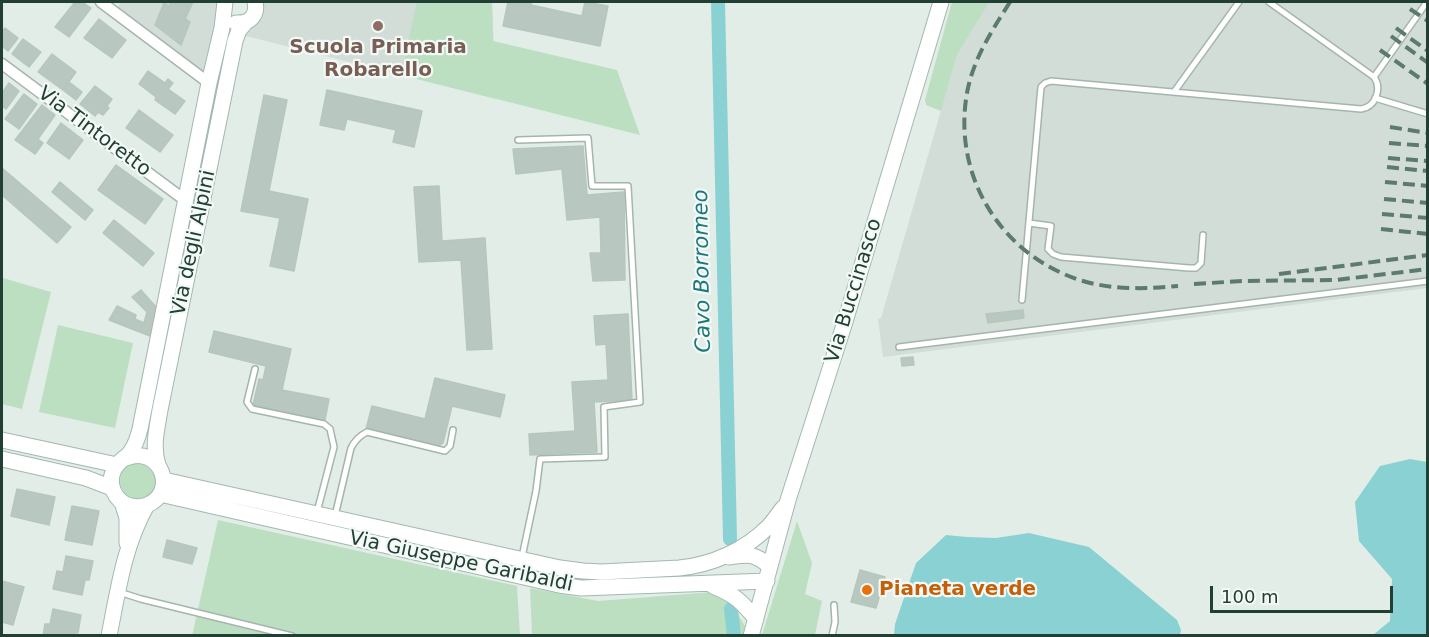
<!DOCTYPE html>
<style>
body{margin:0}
#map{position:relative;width:1429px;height:637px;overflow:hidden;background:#e3ede7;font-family:"DejaVu Sans",sans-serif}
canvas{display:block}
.frame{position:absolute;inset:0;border:3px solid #223f33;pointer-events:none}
.scale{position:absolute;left:1210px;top:586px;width:183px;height:27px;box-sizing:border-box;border:3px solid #223f33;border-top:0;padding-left:8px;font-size:18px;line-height:21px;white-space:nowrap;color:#223f33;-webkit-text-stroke:4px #f3f9f6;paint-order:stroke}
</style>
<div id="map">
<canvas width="1429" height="637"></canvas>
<div class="frame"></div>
<div class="scale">100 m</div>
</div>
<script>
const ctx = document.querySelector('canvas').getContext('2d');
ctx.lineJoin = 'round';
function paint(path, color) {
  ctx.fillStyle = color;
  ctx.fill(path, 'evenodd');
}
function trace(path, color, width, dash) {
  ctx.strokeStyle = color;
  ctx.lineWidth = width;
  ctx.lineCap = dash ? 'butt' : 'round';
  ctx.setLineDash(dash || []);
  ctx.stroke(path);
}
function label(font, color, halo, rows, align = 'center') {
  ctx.font = font + ' "DejaVu Sans",sans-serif';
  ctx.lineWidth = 4.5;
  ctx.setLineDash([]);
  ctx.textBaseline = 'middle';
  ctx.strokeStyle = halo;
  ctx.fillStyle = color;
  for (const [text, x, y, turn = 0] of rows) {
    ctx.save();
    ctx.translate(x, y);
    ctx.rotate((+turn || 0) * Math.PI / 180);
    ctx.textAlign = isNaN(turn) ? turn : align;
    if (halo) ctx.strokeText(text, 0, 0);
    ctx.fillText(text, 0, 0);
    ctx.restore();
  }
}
const built = new Path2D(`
 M121 2H223L208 79 117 9Z
 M258 2H492L496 99 246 36Z
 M988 2H1427V288L883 357 878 319 881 318 957 55Z`);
const green = new Path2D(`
 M417 2H492L493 41 617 70 640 135 401 75Z
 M952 2H989L957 55 941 111 926 105 925 100Z
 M3 278 51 292 22 409 2 404V284Z
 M58 325 133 343 115 428 39 412Z
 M120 481a18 18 0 1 1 36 0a18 18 0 1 1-36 0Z
 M218 520 517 586 520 635 192 636Z
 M797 521 812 563 805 594 822 601 815 635H762Z
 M530 588 598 601 713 592 732 605 745 626 742 636 532 635Z`);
const water = new Path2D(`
 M1410 459 1427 462V635H1373L1390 621 1392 579 1359 541 1355 502 1380 466Z
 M1029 533 1089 547 1177 620 1181 630 1180 635H894L895 624 916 563 946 535 967 537 996 538Z`);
const canal = new Path2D(`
 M718 2 730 539
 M731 609 734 636`);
const building = new Path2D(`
 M75 2H82L91 8 69 37 55 27Z
 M171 2H193L185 19 190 22 181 45 155 25 164 3 169 6Z
 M508 2H531V5L582 16 585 2 608 6 600 46 503 26Z
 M99 19 126 40 112 58 84 38Z
 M5 28 18 38 8 51 2 46V32Z
 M23 39 41 52 29 67 12 54Z
 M52 54 76 72 63 90 38 72Z
 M148 71 165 83 168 79 173 83 168 89 185 101 175 114 155 100 156 97 139 84Z
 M69 82 82 92 76 100 63 90Z
 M9 83 19 91 6 109 2 106V93Z
 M95 86 112 99 107 106 109 108 103 115 98 112 95 116 80 104Z
 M327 90 422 111 414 147 393 142 396 130 347 119 344 130 320 125Z
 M24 94 37 104 19 129 5 119Z
 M264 95 287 100 269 191 308 199 294 271 270 266 280 218 241 211Z
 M42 105 55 115 38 139 43 143 35 154 15 140Z
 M139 110 173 135 160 152 126 128Z
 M61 123 83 140 69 159 47 143Z
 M583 146 587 195 624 192 625 280 593 281 590 253H601L600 217 567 220 562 169 516 174 513 149Z
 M116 165 163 199 145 224 98 190Z
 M2 168 71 227 57 243 2 195Z
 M60 182 93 210 85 220 52 192Z
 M439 186 442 241 485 238 492 349 467 350 461 260 419 262 414 187Z
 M114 220 154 253 143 266 103 233Z
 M141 290 156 307 150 336 109 320 117 306 136 315 135 319 144 323 147 312 132 297Z
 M1023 310 1024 318 988 323 986 314Z
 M628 314 632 400 594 402 597 452 530 455 529 434 575 431 572 382 608 380 606 344 596 345 594 316Z
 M214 331 291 349 282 390 329 399 325 420 253 405 259 379 263 380 266 366 209 352Z
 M913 357 914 365 902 366 901 358Z
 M435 378 505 395 500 417 452 406 443 443 438 446 366 429 372 406 425 419Z
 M17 489 55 497 49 525 11 516Z
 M72 506 99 511 92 545 65 540Z
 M167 540 197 548 192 564 163 557Z
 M66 556 93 561 89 580H85L82 595 53 589 57 571 63 572Z
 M860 570 885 577 876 608 851 602Z
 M2 581 24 587 13 625 2 622Z
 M53 609 81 615 78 633H74V636H43L45 624H50Z`);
const lane = new Path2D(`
 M1374 77 1427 2
 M1174 92 1239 2
 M1375 98 1428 114
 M518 140 588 138 592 186H628L640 402 604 407 605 457 540 459 536 491 522 557
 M1029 223 1051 226 1048 249 1053 254 1061 257 1189 268H1196L1201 263 1203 235
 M1022 300 1041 87 1045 83 1051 81 1361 109C1376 107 1382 88 1374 77L1269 2
 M899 347 1428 281
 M255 369 247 402 252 409 324 424 330 429 334 447 317 512
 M335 516 351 448C355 440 359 436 367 432L445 451 450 446 453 430
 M119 592 141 599 292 636
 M832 636 835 622 834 605`);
const street = new Path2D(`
 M101 2 209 83
 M2 64 186 201`);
const secondary = new Path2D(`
 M236 23C250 24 258 15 255 2
 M2 440 117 465
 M126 458C160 444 179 492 147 505 140 508 132 507 125 504 110 495 107 476 118 464 122 459 128 456 131 451 136 444 138 437 140 429L209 83 222 28 225 2
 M2 459 86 478 112 488
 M158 465C152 446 157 429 160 410L235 41 239 30 245 23
 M164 480 560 568 583 571 601 572 679 568C712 565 745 550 768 527 774 521 778 514 783 508
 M160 494 559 585 581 588 767 581
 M122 502 127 518V543
 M729 557C750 554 753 553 770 566
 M713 586C735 595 741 601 756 619
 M109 636C118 591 124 545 147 505
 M751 636 788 500 844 325 941 2`);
const rail = new Path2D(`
 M1010 2C993 29 975 56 968 88 950 173 1000 256 1083 281 1113 290 1147 289 1178 286
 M1410 9 1428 21
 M1396 28 1428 51
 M1391 36 1428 63
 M1380 50 1428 84
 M1390 127 1428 133
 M1389 143 1428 146
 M1388 158 1428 161
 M1387 167 1428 171
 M1385 182 1428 186
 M1384 199 1428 203
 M1382 214 1428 218
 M1381 229 1428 234
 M1279 274 1428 255
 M1194 284 1242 281 1336 280 1428 269`);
const markers = [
 [378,26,6,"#8d6e63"],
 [867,590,6,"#e8710a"]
];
const educationNames = [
 ["Scuola Primaria",378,48],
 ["Robarello",378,71]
];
const streetNames = [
 ["Via Tintoretto",94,132,37],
 ["Via degli Alpini",194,243,-78],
 ["Via Buccinasco",854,291,-73],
 ["Via Giuseppe Garibaldi",461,562,12]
];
const foodNames = [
 ["Pianeta verde",879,590]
];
const waterNames = [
 ["Cavo Borromeo",703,271,-91]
];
paint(built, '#d1ddd6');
paint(green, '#bbdfc0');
paint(water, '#8ad1d3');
trace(canal, '#8ad1d3', 14);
paint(building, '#b8c8c0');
trace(building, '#b5c7bd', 1.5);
trace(lane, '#a5b5ad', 8);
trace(street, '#a5b5ad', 13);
trace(secondary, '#a1b9ae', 17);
trace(lane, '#fff', 5);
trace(street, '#fff', 10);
trace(secondary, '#fff', 15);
trace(rail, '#5c7a6f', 4, [12, 6]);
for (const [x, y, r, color] of markers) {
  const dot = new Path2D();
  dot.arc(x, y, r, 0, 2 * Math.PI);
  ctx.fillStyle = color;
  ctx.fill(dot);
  trace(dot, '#f3f9f6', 2);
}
label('bold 20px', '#785e54', '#f3f9f6', educationNames);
label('20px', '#223f33', '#f3f9f6', streetNames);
label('bold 20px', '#c56008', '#f3f9f6', foodNames, 'left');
label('italic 21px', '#1a787c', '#f3f9f6', waterNames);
</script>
